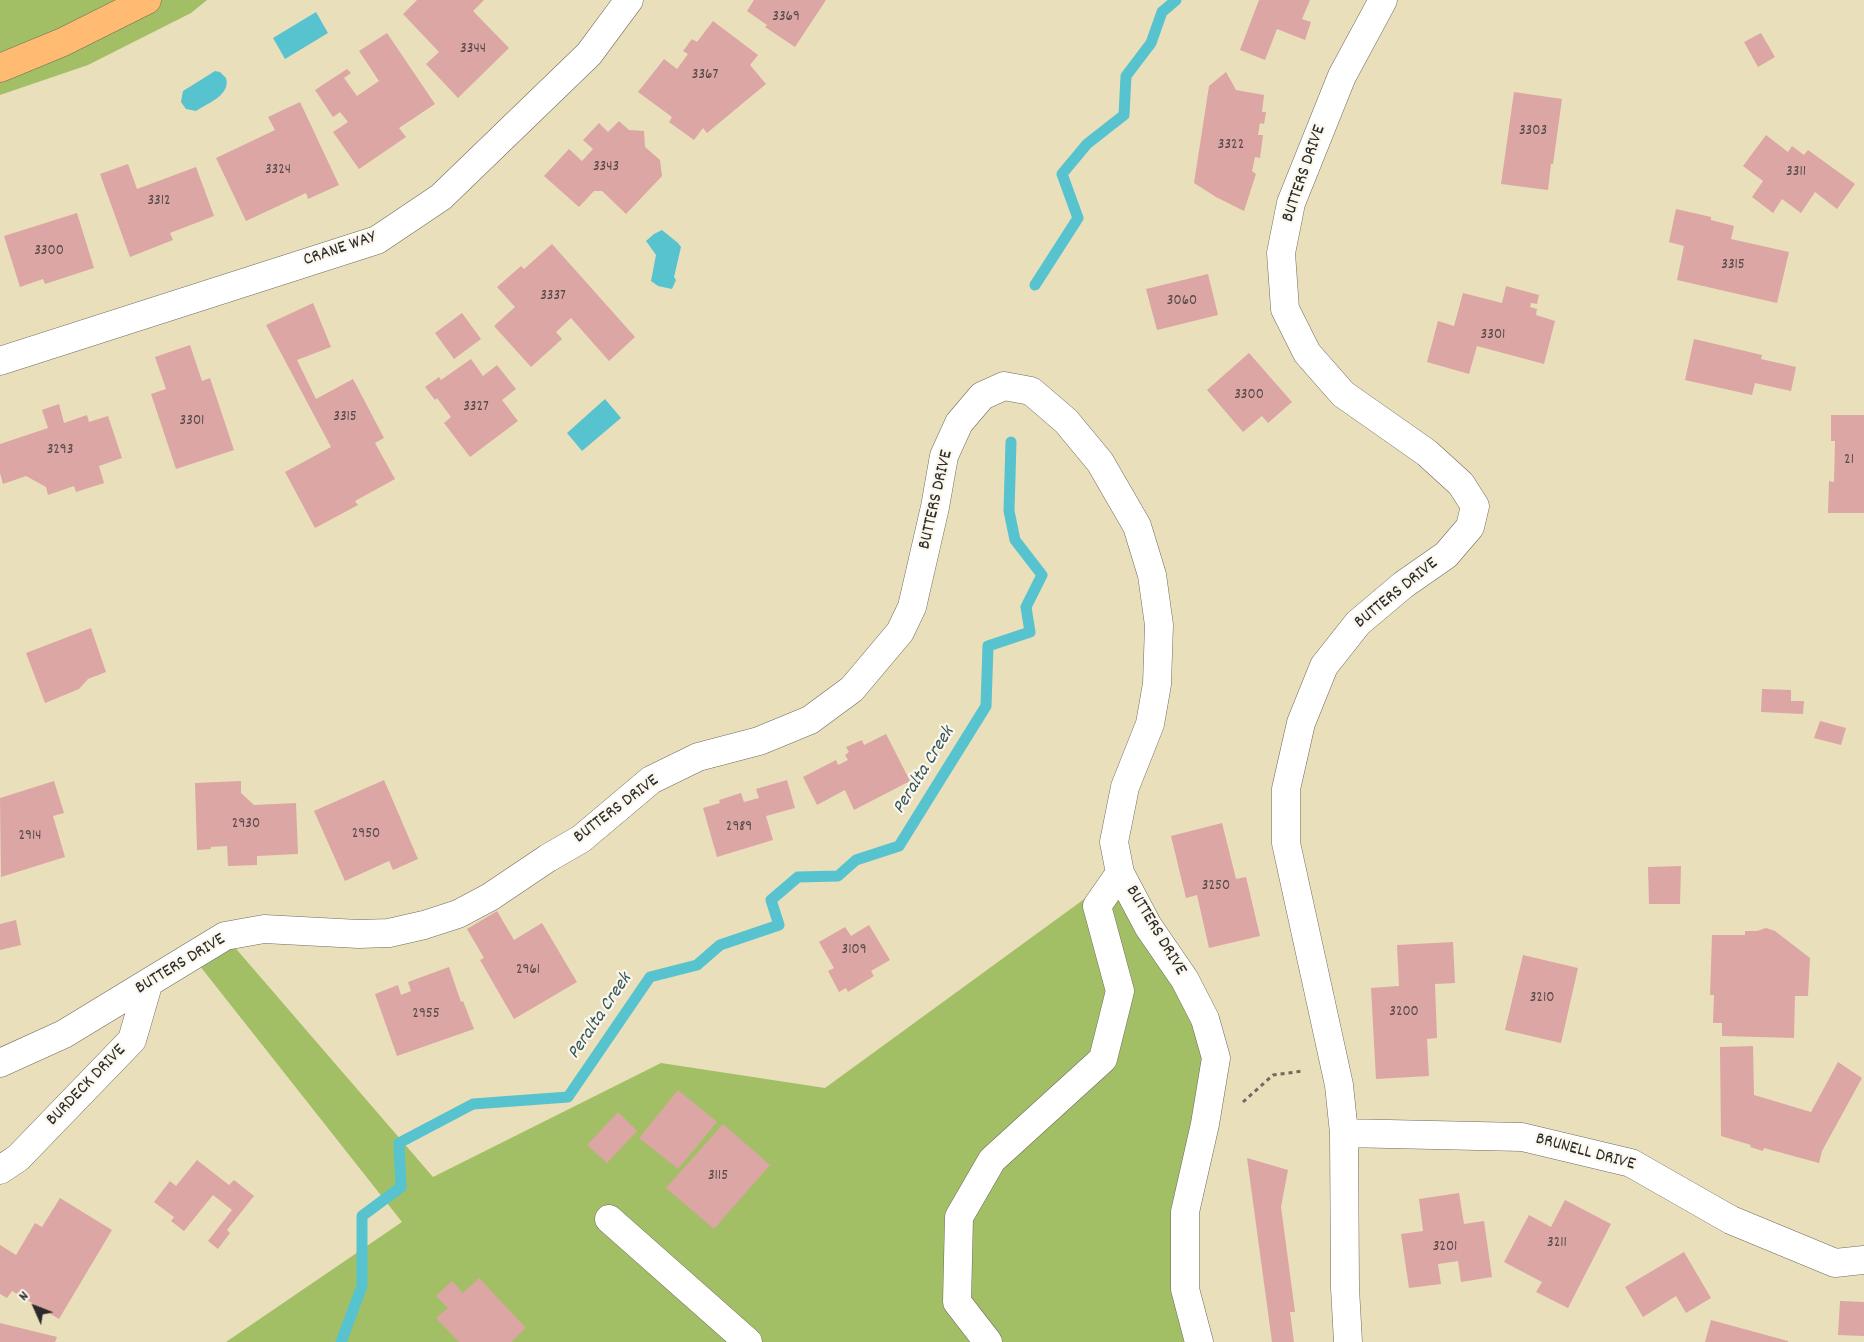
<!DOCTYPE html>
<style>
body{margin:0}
#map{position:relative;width:1864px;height:1342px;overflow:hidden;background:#eadfbb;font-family:Dekko,sans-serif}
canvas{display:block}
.north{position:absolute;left:10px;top:1282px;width:50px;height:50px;-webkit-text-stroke:4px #fbf7ec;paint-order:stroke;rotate:314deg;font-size:14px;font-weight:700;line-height:20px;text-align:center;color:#2b2b2b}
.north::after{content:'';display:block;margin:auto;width:18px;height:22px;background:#2b2b2b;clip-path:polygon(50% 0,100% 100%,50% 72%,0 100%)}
</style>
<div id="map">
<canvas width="1864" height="1342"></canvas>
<div class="north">N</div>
</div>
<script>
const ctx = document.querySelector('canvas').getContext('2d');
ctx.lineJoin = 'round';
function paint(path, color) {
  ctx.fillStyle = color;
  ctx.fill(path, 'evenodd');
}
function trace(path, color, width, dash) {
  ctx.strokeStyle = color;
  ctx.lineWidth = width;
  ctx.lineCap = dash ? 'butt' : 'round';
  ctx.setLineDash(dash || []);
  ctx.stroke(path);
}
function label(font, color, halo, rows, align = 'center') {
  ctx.font = font + ' Dekko,sans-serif';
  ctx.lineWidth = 4.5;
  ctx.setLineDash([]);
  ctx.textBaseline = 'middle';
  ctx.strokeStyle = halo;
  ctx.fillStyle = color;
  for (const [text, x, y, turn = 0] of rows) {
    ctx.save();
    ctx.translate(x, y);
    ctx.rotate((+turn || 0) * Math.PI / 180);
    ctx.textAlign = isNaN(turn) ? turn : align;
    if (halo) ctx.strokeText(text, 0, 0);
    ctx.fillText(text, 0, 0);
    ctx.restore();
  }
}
const green = new Path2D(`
 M0 0H207L191 13 88 65 0 95Z
 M1120 873 1216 1058 1185 1212 1199 1342H226L402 1222 192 956 225 936 433 1177 661 1063 825 1088Z`);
const water = new Path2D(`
 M316 12 328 33 285 59 273 38Z
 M215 71 220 72 226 78C231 95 208 103 196 111L186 109 181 102 183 91Z
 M662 230 678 243 681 247 674 277 676 280 672 289 658 286 651 281 656 255 646 241 654 234Z
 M605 399 621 418 582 451 567 433Z`);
const stream = new Path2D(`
 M1035 285 1078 218 1062 174 1087 144 1124 115 1126 76 1151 43 1162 12 1176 0
 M341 1342 362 1286V1216L401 1187 399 1143 473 1104 568 1097 650 977 697 965 720 945 779 925 771 900 798 877 838 876 856 860 899 846 986 706 988 646 1030 632 1026 607 1042 575 1015 540 1009 511 1011 442`);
const building = new Path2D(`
 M417 0H484L473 11 509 48 458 98 426 64 439 52 403 14Z
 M754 0H826L795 47 765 27 767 25 747 11Z
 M1259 0H1310L1302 19 1311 22 1305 40 1277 29 1265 60 1240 50Z
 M713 21 758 55 750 65 766 84 707 133 703 128 694 140 669 122 672 117 638 92 664 59 677 69 688 54 683 51 692 39 697 42Z
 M387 33 435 104 399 128 406 137 359 169 333 132 348 122 340 112 333 117 315 90 347 69 351 73 344 78 357 96 379 81 359 51Z
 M1761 33 1775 57 1758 67 1744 42Z
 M1226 72 1236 90 1264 95 1262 112H1266L1264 124 1260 123 1258 135H1263L1260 158 1255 157 1252 171 1256 174 1244 211 1216 197 1194 183 1209 86Z
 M1514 92 1562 99 1553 164H1551L1548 190 1501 184Z
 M300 102 339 185 308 199 306 193 246 221 216 158 275 130 268 117Z
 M619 121 629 130 644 131 645 147 660 160 662 176 626 214 602 191H594L579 207 544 176 569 149 582 161 593 149 583 140 599 123 608 132Z
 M1766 135 1788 152 1792 146 1804 155 1808 150 1855 184 1837 209 1815 192 1801 213 1782 199 1773 213 1752 197 1763 181 1743 166Z
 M128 164 137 189 196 167 214 216 170 233 173 240 130 257 100 174Z
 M1676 209 1711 217V220L1734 226 1731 239 1789 252 1777 303 1677 280 1684 246 1669 242Z
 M77 213 94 268 45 284 43 279 20 287 4 236Z
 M552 244 635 337 609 361 571 318 556 332 562 339 531 367 494 326 515 307 497 287 521 266 524 269Z
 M1208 274 1218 315 1157 330 1146 289Z
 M1506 286 1539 295 1537 304 1531 303 1530 307 1537 309 1536 315 1555 321 1544 364 1477 346 1469 374 1427 362 1438 321 1454 326 1463 293 1502 303Z
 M313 303 331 347 297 360 316 399 353 379 384 438 375 443 395 479 355 501 358 505 315 528 285 472 331 447 266 325Z
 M462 313 481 339 454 359 435 333Z
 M1694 339 1762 355 1761 359 1796 367 1791 391 1755 383 1752 395 1685 380Z
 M190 345 202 381 210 378 234 450 176 469 151 394 166 389 155 357Z
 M1249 353 1292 402 1268 423 1262 416 1243 432 1207 390Z
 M471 359 483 376 497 365 516 389 502 400 518 421 470 457 444 423 451 417 437 398 435 400 425 387 439 377 441 380Z
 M59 404 64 423 87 415 89 422 108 416 122 458 99 466 104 483 76 492 74 486 48 495 46 487 26 476 3 484 0 473V444L48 428 42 410Z
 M1831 415H1864V513H1828L1829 481 1834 482 1835 441H1831Z
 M91 628 106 672 88 679 79 689 45 703 26 653Z
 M1762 689 1791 690V701H1804L1803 714 1761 712Z
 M1820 721 1846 728 1841 745 1814 738Z
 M886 734 910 781 854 810 845 790 817 805 803 777 836 760 838 765 848 760 845 755 849 752 846 747 862 740 864 745Z
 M384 780 418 859 393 870 389 861 345 881 314 811Z
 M787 780 795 808 766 816 773 840 717 857 703 808 720 803 719 800 741 793 744 802 759 798 756 789Z
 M54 781 64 813 53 816 65 857 1 877 0 798Z
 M241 781V793L254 805 296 803 298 854 257 856V865L228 866 227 846 211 847V849L197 850 195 783Z
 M1222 823 1236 879 1246 877 1260 936 1209 948 1197 895 1186 898 1171 836Z
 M1681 866 1680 904H1649L1648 867Z
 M497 911 514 940 542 923 577 982 514 1019 480 960 484 958 467 929Z
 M16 920 21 945 0 950V924Z
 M869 925 890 960 871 971 874 976 848 992 846 988 839 992 828 971 834 968 819 942 845 927 851 936Z
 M1766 928 1775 931 1810 958 1808 996H1795L1794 1038 1722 1036V1023H1713L1714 995H1710L1712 935H1745V931H1757Z
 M1453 942 1455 983 1435 984 1437 1038 1427 1039 1429 1076 1376 1079 1371 988 1399 986 1397 945Z
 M1523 955 1578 968 1561 1043 1505 1030Z
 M449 967 461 1002 463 1001 474 1029 397 1056 375 994 398 985 401 995 411 991 408 982Z
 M1753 1046 1754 1095 1811 1112 1838 1062 1862 1078 1822 1151 1819 1163 1764 1148 1763 1151 1750 1147 1751 1145 1721 1136 1720 1047Z
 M678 1090 717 1122 678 1169 639 1138Z
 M618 1112 637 1131 607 1163 587 1145Z
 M723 1124 770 1165 714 1229 666 1188Z
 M1247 1158 1288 1170 1281 1207 1295 1312H1290L1294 1342H1272Z
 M197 1160 229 1185 234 1180 254 1196 227 1230 230 1233 218 1249 208 1241 232 1210 213 1195 184 1231 171 1221 174 1217 154 1202 170 1181 176 1186Z
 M1459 1193 1464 1224 1484 1221 1492 1277 1461 1282 1458 1261 1438 1264 1441 1284 1409 1288 1401 1234 1423 1231 1419 1199Z
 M60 1198 112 1230 59 1319 12 1291 7 1298 0 1294V1245L16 1255 35 1223 42 1227Z
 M1565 1200 1611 1224 1568 1308 1536 1292 1542 1282 1504 1262 1529 1215 1551 1227Z
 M1684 1252 1711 1298 1686 1313 1676 1296 1643 1317 1625 1287Z
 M479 1278 526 1328 511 1342H459L436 1318 448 1308 436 1296 452 1281 463 1293Z
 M1840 1301 1864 1302V1336L1838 1335Z
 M1711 1320 1788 1341V1342H1705Z
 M0 1323 57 1337 55 1342H0Z`);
const path = new Path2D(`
 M1243 1102 1273 1075 1303 1071`);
const minor = new Path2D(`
 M0 361 377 240 441 197 589 54 629 0
 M0 1063 64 1034 225 936 264 929 359 934 389 933 424 925 458 914 490 897 548 858 581 839 651 780 698 757 759 741 810 720 852 689 900 632 912 607 935 507 944 456 959 423 982 396 1004 386 1031 391 1066 421 1100 462 1137 526 1152 575 1159 625 1157 684 1150 724 1125 787 1114 842 1120 873 1148 926 1185 980 1205 1019 1216 1058 1205 1124 1185 1212V1289L1199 1342
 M1344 1133 1522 1137 1631 1163 1731 1220 1835 1263 1864 1260
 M0 1170 18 1158 132 1040 148 985
 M609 1219 748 1342
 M988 1342 957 1302 959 1217 992 1160 1103 1059 1120 991 1097 906 1120 873
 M1348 1342 1345 1288 1344 1133 1339 1085 1286 843V789L1301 723 1324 666 1358 623 1403 585 1446 555 1470 527 1475 506 1461 484 1427 453 1343 394 1307 353 1285 309 1281 253 1291 203 1342 76 1383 0`);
const major = new Path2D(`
 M0 68 63 42 147 0`);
const numberNames = [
 ["3369",786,18],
 ["3344",473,50],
 ["3367",705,76],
 ["3303",1533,132],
 ["3322",1231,146],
 ["3343",606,168],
 ["3324",278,171],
 ["3311",1796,173],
 ["3312",159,202],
 ["3300",49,252],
 ["3315",1733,266],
 ["3337",553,297],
 ["3060",1182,302],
 ["3301",1493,336],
 ["3300",1249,396],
 ["3327",476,408],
 ["3315",345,418],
 ["3301",192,422],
 ["3293",60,451],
 ["21",1849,461],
 ["2930",246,825],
 ["2989",739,828],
 ["2950",366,835],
 ["2914",30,837],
 ["3250",1216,887],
 ["3109",854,951],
 ["2961",528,971],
 ["3210",1542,999],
 ["3200",1404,1013],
 ["2955",426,1015],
 ["3115",718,1177],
 ["3211",1557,1244],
 ["3201",1445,1248]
];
const streetNames = [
 ["BUTTERS DRIVE",1305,174,-71],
 ["CRANE WAY",340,250,-19],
 ["BUTTERS DRIVE",937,500,-77],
 ["BUTTERS DRIVE",1397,594,-39],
 ["BUTTERS DRIVE",617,810,-37],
 ["BUTTERS DRIVE",1155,931,59],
 ["BUTTERS DRIVE",181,965,-31],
 ["BURDECK DRIVE",87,1086,-46],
 ["BRUNELL DRIVE",1585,1153,15]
];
const waterNames = [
 ["Peralta Creek",925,771,-58],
 ["Peralta Creek",601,1017,-56]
];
paint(green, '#a2bf66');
paint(water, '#57c3cf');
trace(stream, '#57c3cf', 11);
paint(building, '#dba6a4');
trace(minor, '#6e6a5d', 29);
trace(major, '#6e6a5d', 29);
trace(path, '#6e6a5d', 3, [4, 4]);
trace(minor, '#fff', 28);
trace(major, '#febb71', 28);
label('15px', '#574a49', null, numberNames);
label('18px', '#2b2b2b', '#fbf7ec', streetNames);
label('italic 19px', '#38595c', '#fbf7ec', waterNames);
</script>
